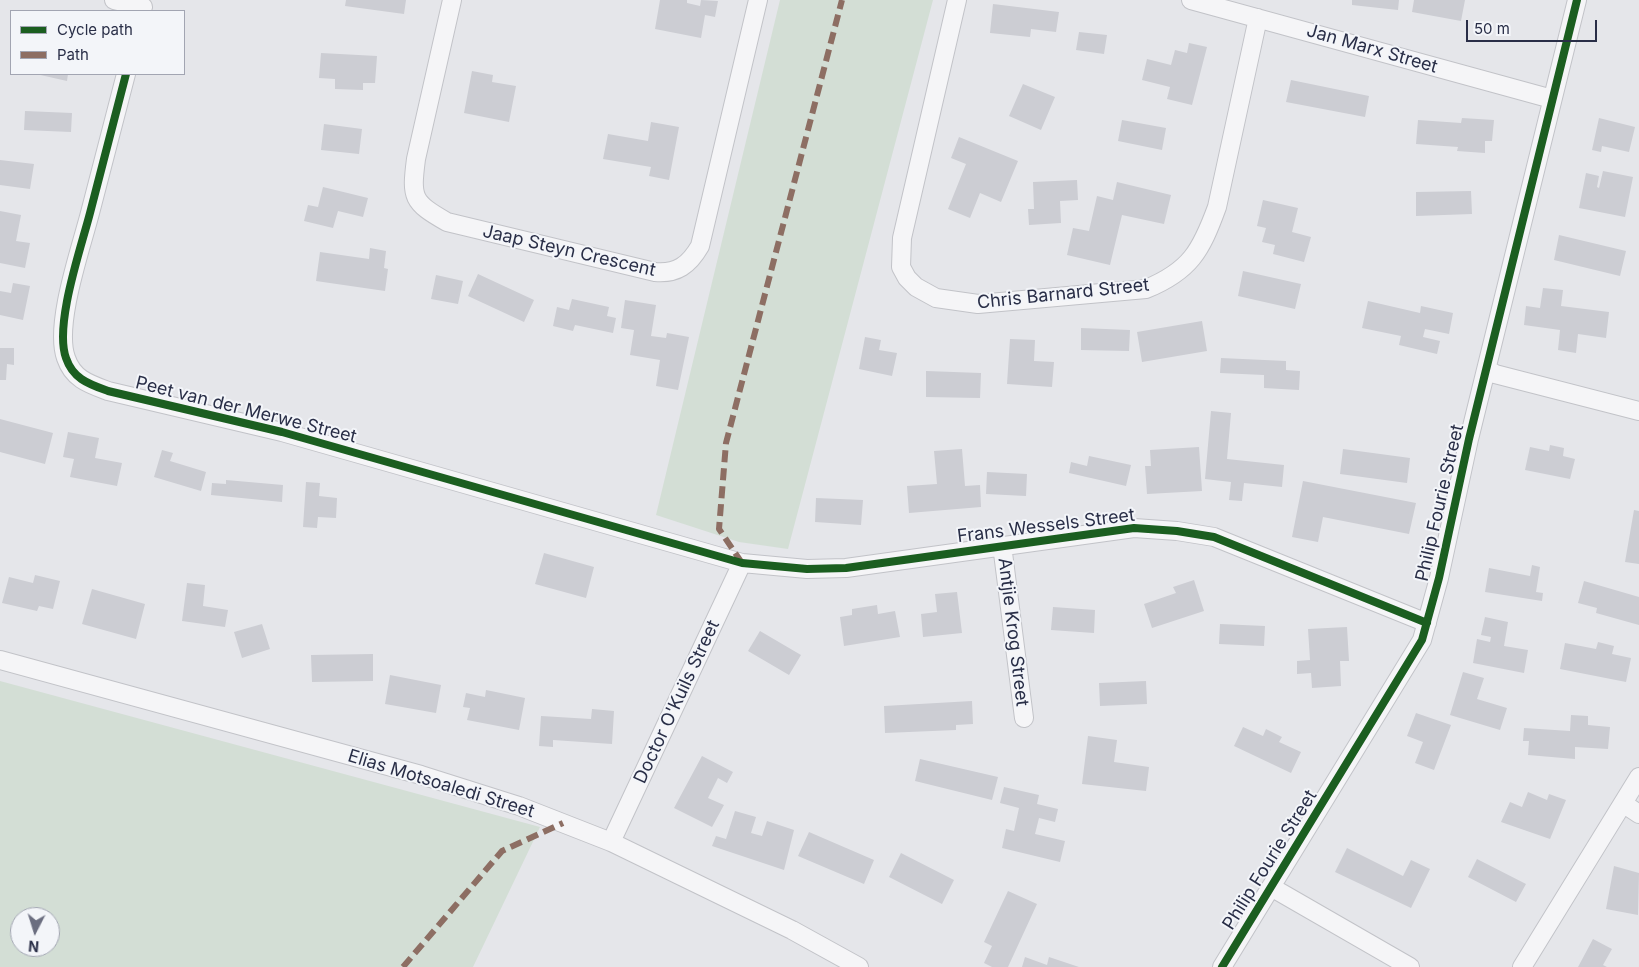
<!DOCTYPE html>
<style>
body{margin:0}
#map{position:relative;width:1639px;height:967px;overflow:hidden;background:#e5e6ea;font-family:Inter,sans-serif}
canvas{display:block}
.legend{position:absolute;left:10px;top:10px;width:175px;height:65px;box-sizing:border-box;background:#f3f5f9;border:1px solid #a2a5b2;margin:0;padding:6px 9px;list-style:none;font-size:15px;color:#292e47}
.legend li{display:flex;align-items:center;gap:10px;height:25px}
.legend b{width:25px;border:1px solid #a2a5b2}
.north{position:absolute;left:10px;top:907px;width:50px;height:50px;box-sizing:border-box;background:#f3f5f9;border:1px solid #a2a5b2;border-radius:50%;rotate:185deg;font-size:14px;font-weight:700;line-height:20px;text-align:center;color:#292e47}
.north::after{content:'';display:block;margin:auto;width:18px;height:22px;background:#6b6e80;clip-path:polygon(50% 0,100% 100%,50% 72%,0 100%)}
.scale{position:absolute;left:1466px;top:20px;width:131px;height:22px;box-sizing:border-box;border:2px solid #292e47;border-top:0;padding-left:6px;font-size:15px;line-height:18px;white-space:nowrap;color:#292e47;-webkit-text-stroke:4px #f3f5f9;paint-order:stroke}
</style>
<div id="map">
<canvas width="1639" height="967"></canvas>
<ul class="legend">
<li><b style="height:6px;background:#1b5e20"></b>Cycle path</li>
<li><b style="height:6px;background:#8d6e63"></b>Path</li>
</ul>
<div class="north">N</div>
<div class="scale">50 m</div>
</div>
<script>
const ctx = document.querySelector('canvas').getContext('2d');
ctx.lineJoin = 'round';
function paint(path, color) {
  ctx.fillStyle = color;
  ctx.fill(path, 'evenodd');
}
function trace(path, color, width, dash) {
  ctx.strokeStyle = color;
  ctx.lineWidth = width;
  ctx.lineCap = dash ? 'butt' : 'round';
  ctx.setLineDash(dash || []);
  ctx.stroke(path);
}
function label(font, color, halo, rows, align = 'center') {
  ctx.font = font + ' Inter,sans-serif';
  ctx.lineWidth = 4;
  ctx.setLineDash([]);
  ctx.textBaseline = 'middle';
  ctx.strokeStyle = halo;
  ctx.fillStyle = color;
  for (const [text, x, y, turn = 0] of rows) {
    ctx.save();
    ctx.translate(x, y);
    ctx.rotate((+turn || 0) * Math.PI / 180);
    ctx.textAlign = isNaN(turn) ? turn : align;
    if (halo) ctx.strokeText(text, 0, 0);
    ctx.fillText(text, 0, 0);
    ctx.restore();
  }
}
const green = new Path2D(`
 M780 0H933L788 549 739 542 656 515Z
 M0 681 540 827 473 967H0ZM20 917H50V947H20Z`);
const building = new Path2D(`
 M346 0H406L404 14 345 6Z
 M660 0H687V3L700 6 701 0 718 1 715 17 705 15 701 38 655 29Z
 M1352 0H1399L1398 10 1352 5Z
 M1414 0H1465L1461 21 1412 12Z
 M993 4 1059 12 1056 32 1031 29 1030 37 990 33Z
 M1079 32 1107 35 1104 54 1076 50Z
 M1189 43 1207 47 1192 105 1167 99 1170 87 1142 80 1147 59 1171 65 1175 50 1187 53Z
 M321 53 377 56 375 83H363V90L335 89V79L319 78Z
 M472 71 493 75 492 82 516 86 509 122 464 113Z
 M36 74H68L67 81Z
 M1291 80 1369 96 1365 117 1286 102Z
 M1023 84 1055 97 1041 130 1009 116Z
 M25 111 72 113 71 132 24 130Z
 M1462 118 1494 120 1492 141H1485V153L1457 151 1458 147 1416 144 1418 120 1461 123Z
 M1599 118 1635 127 1629 152 1602 146 1601 152 1592 150Z
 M1122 120 1166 128 1162 150 1118 141Z
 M651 122 679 127 669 180 649 176 651 167 603 159 608 134 648 141Z
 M324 124 362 129 359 154 321 150Z
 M959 137 1018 161 1001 202 980 193 970 218 948 209 966 164 951 158Z
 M0 160 34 164 30 189 0 185Z
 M1603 171 1633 177 1625 217 1579 208 1586 173 1599 176 1597 187 1599 188Z
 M1077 180 1078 200 1060 201 1061 223 1029 225 1028 209H1034L1033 182Z
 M1117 182 1171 195 1164 224 1122 215 1110 265 1067 255 1073 228 1089 231 1097 196 1113 200Z
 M323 187 368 198 363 217 338 211 333 228 304 221 308 205 318 207Z
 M1471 191 1472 214 1416 216V192Z
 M1263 200 1298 208 1292 232 1311 237 1304 262 1273 254 1275 245 1262 242 1266 228 1257 226Z
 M0 211 21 215 16 241 30 243 25 268 0 263Z
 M1559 235 1626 251 1620 276 1554 260Z
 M370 248 386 251 384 268 388 269 385 291 316 281 320 252 369 259Z
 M1243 271 1301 284 1295 309 1238 296Z
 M478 274 534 300 524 322 468 296Z
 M436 275 463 281 458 304 431 299Z
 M13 283 30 286 23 320 0 315V291L11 293Z
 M1543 288 1563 290 1561 306 1609 312 1606 338 1578 334 1576 353 1558 350 1560 330 1524 325 1526 306 1540 308Z
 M572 299 609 307 607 316 616 318 613 333 575 325 573 331 553 326 557 307 569 310Z
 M625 300 656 305 651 336 666 338 667 333 689 337 678 390 656 386 660 360 630 355 634 330 621 328Z
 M1368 301 1420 313 1421 306 1453 313 1449 334 1425 329 1423 337 1440 341 1437 354 1399 345 1401 336 1362 328Z
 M1202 321 1207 351 1142 362 1137 332Z
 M1081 328 1130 330 1129 351 1081 350Z
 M865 337 881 340 879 350 897 353 892 376 859 369Z
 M1010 339 1035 340 1034 361 1054 362 1052 387 1007 384Z
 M0 348H14V365L7 364 6 380H0Z
 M1221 358 1286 361V370L1300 371 1299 390 1264 388V375L1220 373Z
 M926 371 981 373 980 398 926 397Z
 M1211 411 1231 413 1227 459 1284 465 1282 487 1244 483 1242 501 1229 500 1231 482 1205 479Z
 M0 419 53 433 45 464 0 452Z
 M68 432 99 438 95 458 122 463 117 486 70 477 74 459 63 457Z
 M1550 445 1564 448 1563 456 1575 459 1570 479 1525 470 1530 447 1549 451Z
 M1199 447 1202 491 1147 494 1145 466H1151L1150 450Z
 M962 449 965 486 980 485 981 507 909 513 907 486 937 484 934 451Z
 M1343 449 1410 458 1407 483 1340 474Z
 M162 450 173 453 170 461 206 472 201 491 154 477Z
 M1089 456 1131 465 1126 486 1069 473 1071 462 1087 466Z
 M987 472 1027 474 1026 496 986 494Z
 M226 480 283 485 282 502 211 495 212 483 226 484Z
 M1303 481 1416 503 1409 534 1323 517 1318 542 1292 537Z
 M306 482 320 483 319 496 337 498 336 518 318 517 317 528 303 527Z
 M816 498 863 500 861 525 815 522Z
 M1634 510 1639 511V564L1625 562Z
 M544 553 594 567 586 598 535 584Z
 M1532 565 1540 567 1536 592 1543 593 1542 601 1485 592 1489 568 1530 576Z
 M35 575 60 581 53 609 39 606 37 611 2 603 9 577 33 583Z
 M1194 580 1204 611 1152 628 1144 604 1176 593 1173 587Z
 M1584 581 1639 597V625L1596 613 1597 608 1578 603Z
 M187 583 205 585 203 606 228 610 225 627 182 621Z
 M92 589 145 604 136 639 82 624Z
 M957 592 962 633 923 637 921 614 937 612 935 594Z
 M877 605 878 614 895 611 900 637 844 646 840 617 852 615V609Z
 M1053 607 1095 610 1094 633 1051 630Z
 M1485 617 1508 622 1504 646 1528 650 1524 673 1473 663 1477 639 1490 642 1491 637 1481 635Z
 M262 624 270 649 242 658 234 632Z
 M1220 624 1265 626 1264 646 1219 644Z
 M1347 627 1349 661H1340L1341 686 1312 688 1311 673 1297 674V661L1310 660 1308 629Z
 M760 631 801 655 789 675 748 651Z
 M1598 642 1614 646 1612 654 1631 658 1626 682 1560 669 1565 643 1596 649Z
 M373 654V681L312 682 311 655Z
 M1463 672 1484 678 1477 699 1507 708 1500 730 1450 715Z
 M390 675 441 685 436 713 385 704Z
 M1146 681 1147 704 1100 706 1099 683Z
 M486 690 525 698 519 730 467 720 470 708 463 707 466 693 485 697Z
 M972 701 973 724 956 725V730L885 733 884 706Z
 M592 709 614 711 612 744 553 740V747L539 746 541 716 591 719Z
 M1416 713 1451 725 1434 770 1415 763 1423 742 1407 736Z
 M1571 715 1588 716V725L1610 727 1608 749 1575 747V759L1528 755 1529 741H1523L1524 728 1570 731Z
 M1243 727 1263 736 1266 729 1282 737 1279 742 1301 752 1291 773 1234 746Z
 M1088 736 1117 740 1114 762 1149 767 1146 791 1082 784Z
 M702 756 733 772 727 783 718 778 708 798 724 805 712 827 674 808Z
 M920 759 998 777 992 800 915 781Z
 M1004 787 1039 795 1037 804 1058 809 1055 822 1039 818 1035 834 1065 841 1060 862 1002 848 1006 829 1014 831 1019 808 1000 803Z
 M1528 792 1547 800 1549 794 1566 800 1550 839 1501 822 1510 802 1522 807Z
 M735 811 756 817 751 833 762 836 767 821 794 830 784 870 712 846 716 836 726 839Z
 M809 832 874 860 864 884 798 856Z
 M1347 848 1403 876 1411 860 1430 869 1411 908 1335 872Z
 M901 853 954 880 942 904 889 877Z
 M1477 859 1526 884 1516 902 1468 877Z
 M1614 866 1639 873 1638 915 1606 909Z
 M1008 891 1037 904 1008 967H992L984 963 992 946 984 942Z
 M1593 939 1612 949 1603 965 1607 967H1578Z
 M1025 957 1047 965 1049 957 1079 967H1022Z`);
const minor = new Path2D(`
 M114 0 143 7
 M452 0 416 159C411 198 412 202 447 222L655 272C677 274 689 265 700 246L758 0
 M957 0 902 238 901 267 907 278 916 287 936 298 978 304 1146 289C1190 271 1201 251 1217 207L1258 18
 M1191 0 1552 99
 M126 74C114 120 102 167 90 213 81 248 54 325 66 358 73 379 89 384 108 391L282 432 742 563 807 569 846 568 1134 528 1177 531 1214 537 1427 623
 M1487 369 1495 374 1639 411
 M1002 545 1024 718
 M0 660 421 775 519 806 611 842 792 930 859 967
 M1624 804 1639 814
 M611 842 742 563
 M1271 887 1410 967
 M1222 967 1422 640 1439 578 1469 439 1577 0
 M1522 967 1639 777`);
const quiet = new Path2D(`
 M742 563 719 529 726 443 842 0
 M403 967 502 851 563 823`);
const cycleway = new Path2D(`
 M126 74C114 120 102 167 90 213 81 248 54 325 66 358 73 379 89 384 108 391L282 432 742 563 807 569 846 568 1134 528 1177 531 1214 537 1427 623
 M1222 967 1422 640 1439 578 1469 439 1577 0`);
const streetNames = [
 ["Jan Marx Street",1372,49,16],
 ["Jaap Steyn Crescent",569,251,13],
 ["Chris Barnard Street",1063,294,-6],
 ["Peet van der Merwe Street",246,410,14],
 ["Philip Fourie Street",1440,503,-77],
 ["Frans Wessels Street",1046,526,-7],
 ["Antjie Krog Street",1013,632,83],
 ["Doctor O'Kuils Street",677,702,-65],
 ["Elias Motsoaledi Street",441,784,17],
 ["Philip Fourie Street",1270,860,-58]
];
paint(green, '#d3ded5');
paint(building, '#cccdd3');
trace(minor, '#c2c3c8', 20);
trace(minor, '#f5f5f7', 18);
trace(quiet, '#8d6e63', 6, [12, 6]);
trace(cycleway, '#1b5e20', 8);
label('18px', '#292e47', '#f3f5f9', streetNames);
</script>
